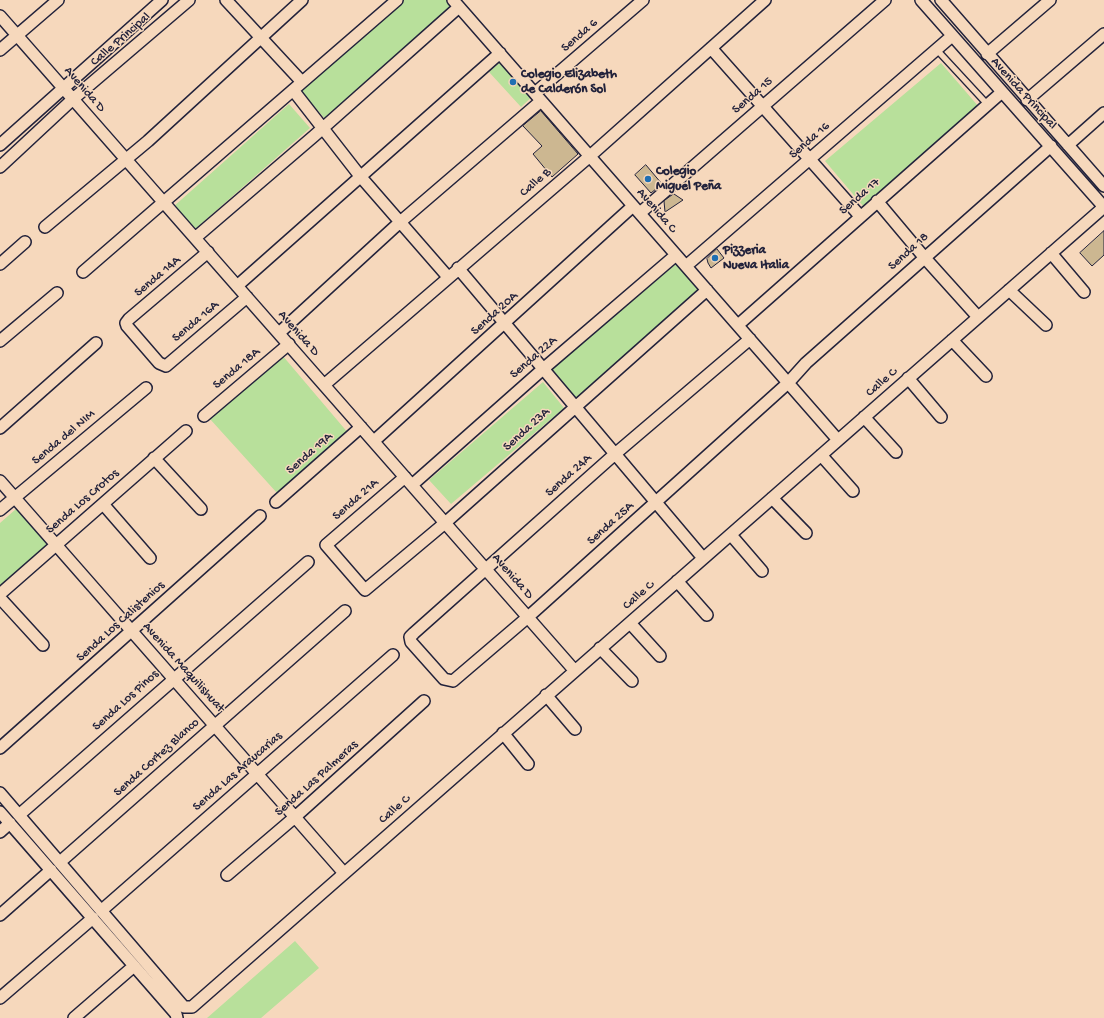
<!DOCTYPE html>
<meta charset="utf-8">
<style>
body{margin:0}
canvas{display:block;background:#f6d8bc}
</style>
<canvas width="1104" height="1018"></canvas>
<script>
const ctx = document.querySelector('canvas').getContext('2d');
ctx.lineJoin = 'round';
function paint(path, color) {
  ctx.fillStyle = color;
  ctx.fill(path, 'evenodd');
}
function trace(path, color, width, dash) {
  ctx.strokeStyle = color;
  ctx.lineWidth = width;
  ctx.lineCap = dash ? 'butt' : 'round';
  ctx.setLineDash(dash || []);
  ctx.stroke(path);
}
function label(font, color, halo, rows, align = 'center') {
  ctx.font = font + ' "Gochi Hand",sans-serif';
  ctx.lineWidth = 3;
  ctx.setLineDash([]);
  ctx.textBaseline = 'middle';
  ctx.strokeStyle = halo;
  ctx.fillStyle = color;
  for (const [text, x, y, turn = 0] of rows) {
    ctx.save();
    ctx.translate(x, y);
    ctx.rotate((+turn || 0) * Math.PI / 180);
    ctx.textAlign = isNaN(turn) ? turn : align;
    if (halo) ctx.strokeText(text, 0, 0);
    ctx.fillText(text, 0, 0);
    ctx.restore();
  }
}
const green = new Path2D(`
 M403 0H448L453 6 326 120 300 90Z
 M506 57 536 93 521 107 489 72Z
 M941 63 979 107 863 206 825 161Z
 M289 104 310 128 194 230 173 207Z
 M676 264 699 291 576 398 552 369Z
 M282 355 349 434 277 493 210 419Z
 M543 382 564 408 451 504 429 480Z
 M16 509 49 545 0 588V523Z
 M295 941 319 968 261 1018H207Z`);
const building = new Path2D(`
 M541 111 578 154 552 177 533 154 542 146 523 126Z
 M646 165 662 184 651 193 635 175Z
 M674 194 683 200 665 212 664 201Z
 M1104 231V255L1092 266 1080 253Z
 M717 249 724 258 711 268 708 263 707 259Z`);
const service = new Path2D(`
 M937 50 987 104`);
const minor = new Path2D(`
 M226 0 302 82
 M453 0 838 440
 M921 0 1104 207
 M941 0 1104 186
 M0 16 575 671
 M711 48 860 216
 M0 50 58 0
 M987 54 1050 0
 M293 90 360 176 448 277
 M535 93 643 0
 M1027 100 1104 34
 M0 145 162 0
 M1068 145 1104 113
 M0 167 73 99 189 0
 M877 201 924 257 978 317
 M640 213 885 0
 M45 227 148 141 302 0
 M195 238 314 136 459 7
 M208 252 129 319 126 323 127 326 159 363 166 366 247 297
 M1051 253 1084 292
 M0 264 25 242
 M686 266 952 36
 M458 268 703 558
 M83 272 397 0
 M237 286 500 53
 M1009 290 1046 325
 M738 325 1002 92
 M279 333 399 223 541 101
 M750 339 615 454 414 633 410 637 411 642 444 679 453 681 528 617 788 383 806 363 1051 146
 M952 340 986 376
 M0 341 57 293
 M908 378 941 417
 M324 385 590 156 765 0
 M204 416 289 344
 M864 417 896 452
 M0 428 96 343
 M374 441 633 206
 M821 455 853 491
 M154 458 201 509
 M405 477 326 545 365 590 445 523 707 290
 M0 481 344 873
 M412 485 543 369 676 255
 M772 498 806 533
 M276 502 361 427
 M103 504 150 558
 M0 510 146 388
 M731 535 762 571
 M677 581 707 615
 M0 594 186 431
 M0 598 43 645
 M630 623 660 656
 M600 648 632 681
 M546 695 575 729
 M503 733 528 764
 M0 748 260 516
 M0 793 184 1007H192L1104 207
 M0 812 176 1014 177 1018
 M19 815 308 562
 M0 832 10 823
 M60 862 345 611
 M227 875 295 817 424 701
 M102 910 393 655
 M0 915 51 870
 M0 998 93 918
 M74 1018 134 966`);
const markers = [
 [513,82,4,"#1f6fb2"],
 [648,179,4,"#1f6fb2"],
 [715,258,4,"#1f6fb2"]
];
const streetNames = [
 ["Senda 6",580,36,-41],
 ["Calle Principal",121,40,-41],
 ["Avenida D",84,90,49],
 ["Avenida Principal",1023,94,48],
 ["Senda 15",753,96,-41],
 ["Senda 16",810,141,-41],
 ["Calle B",536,183,-41],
 ["Senda 17",860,197,-41],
 ["Avenida C",656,211,49],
 ["Senda 18",909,252,-42],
 ["Senda 14A",158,277,-40],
 ["Senda 20A",495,314,-42],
 ["Senda 16A",196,322,-40],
 ["Avenida D",298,334,49],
 ["Senda 22A",534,358,-41],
 ["Senda 18A",237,369,-40],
 ["Calle C",882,383,-41],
 ["Senda 23A",527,430,-42],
 ["Senda del NIM",64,438,-40],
 ["Senda 19A",310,454,-41],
 ["Senda 24A",569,476,-42],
 ["Senda 21A",356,500,-41],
 ["Senda Los Crotos",83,502,-41],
 ["Senda 25A",611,524,-42],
 ["Avenida D",512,577,49],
 ["Calle C",639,596,-41],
 ["Senda Los Calistenios",121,622,-42],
 ["Avenida Maquilishuat",183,668,48],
 ["Senda Los Pinos",126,701,-42],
 ["Senda Cortez Blanco",157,758,-42],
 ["Senda Las Araucarias",238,772,-41],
 ["Senda Las Palmeras",317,779,-42],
 ["Calle C",395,810,-41]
];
const poiNames = [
 ["Colegio Elizabeth",521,75],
 ["de Calderón Sol",521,90],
 ["Colegio",656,172],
 ["Miguel Peña",656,187],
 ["Pizzeria",723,251],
 ["Nueva Italia",723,266]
];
paint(green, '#b8e09b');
paint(building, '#ccb791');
trace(building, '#22223b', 1);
trace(service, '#22223b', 8);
trace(minor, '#22223b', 14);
trace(service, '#f6d8bc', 5.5);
trace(minor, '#f6d8bc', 11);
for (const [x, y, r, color] of markers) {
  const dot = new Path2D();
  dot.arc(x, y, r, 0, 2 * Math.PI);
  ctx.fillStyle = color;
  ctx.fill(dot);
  trace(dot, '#f6d8bc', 1.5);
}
label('13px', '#22223b', '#f6d8bc', streetNames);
label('bold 13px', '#22223b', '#f6d8bc', poiNames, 'left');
</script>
